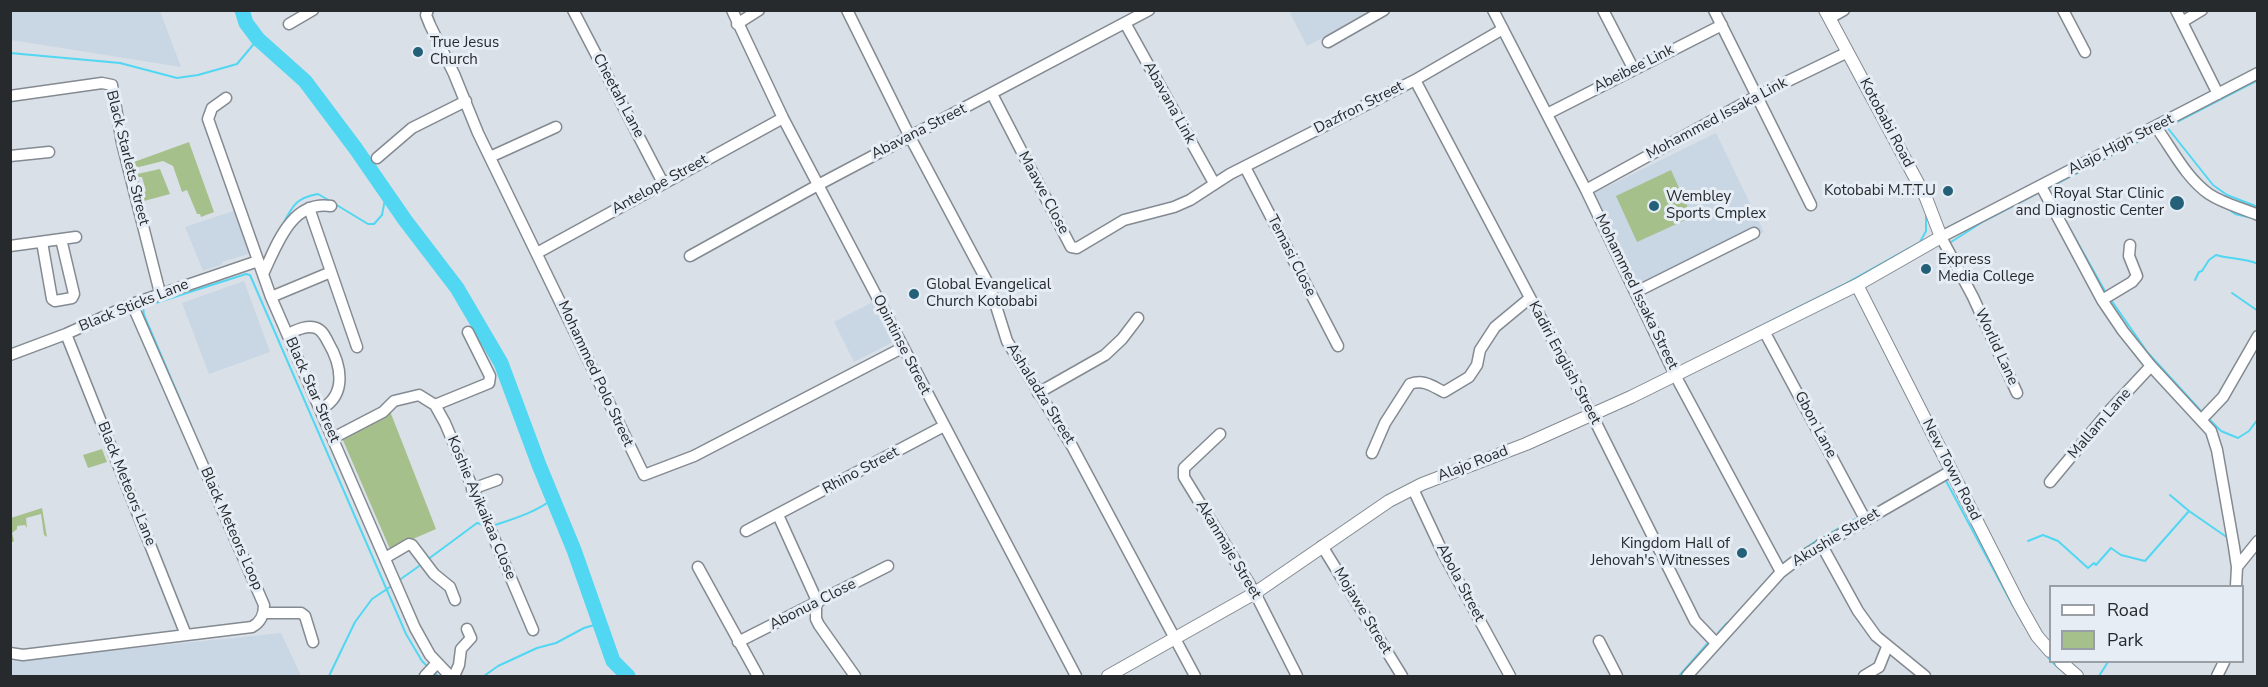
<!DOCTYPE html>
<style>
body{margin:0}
#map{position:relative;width:2268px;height:687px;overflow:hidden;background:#d9e0e8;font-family:"Nunito Sans",sans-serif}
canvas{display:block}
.frame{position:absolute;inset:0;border:12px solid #272a2d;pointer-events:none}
.legend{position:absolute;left:2049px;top:585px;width:195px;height:78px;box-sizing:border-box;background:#e6edf5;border:2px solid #9a9fa5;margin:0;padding:8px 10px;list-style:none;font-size:18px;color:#272a2d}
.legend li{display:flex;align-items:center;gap:12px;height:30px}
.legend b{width:30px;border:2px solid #9a9fa5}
</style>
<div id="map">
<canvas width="2268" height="687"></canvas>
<div class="frame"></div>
<ul class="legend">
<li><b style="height:8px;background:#fff"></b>Road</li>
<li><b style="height:16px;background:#a6c08b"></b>Park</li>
</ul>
</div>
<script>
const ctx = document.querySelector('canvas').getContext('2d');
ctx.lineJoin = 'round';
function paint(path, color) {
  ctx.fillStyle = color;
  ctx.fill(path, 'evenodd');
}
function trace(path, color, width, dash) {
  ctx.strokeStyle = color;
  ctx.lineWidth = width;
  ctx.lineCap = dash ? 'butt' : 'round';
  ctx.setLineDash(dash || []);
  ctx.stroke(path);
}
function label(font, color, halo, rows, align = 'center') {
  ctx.font = font + ' "Nunito Sans",sans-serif';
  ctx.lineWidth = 6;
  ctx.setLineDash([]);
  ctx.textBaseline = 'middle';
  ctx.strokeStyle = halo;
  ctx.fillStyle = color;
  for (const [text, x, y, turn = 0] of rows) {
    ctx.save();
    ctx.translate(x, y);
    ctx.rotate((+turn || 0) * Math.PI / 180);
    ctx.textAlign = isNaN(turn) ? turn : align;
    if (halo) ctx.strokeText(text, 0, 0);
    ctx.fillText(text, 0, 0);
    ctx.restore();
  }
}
const built = new Path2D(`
 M1294 10H1363L1365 15 1307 46 1290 13Z
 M10 11H160L181 67 11 40Z
 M1716 133 1764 232 1643 292 1594 193Z
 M236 210 248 249V254L222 262 223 264 203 271 185 227Z
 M244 281 270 352 209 374 182 303Z
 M873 302 893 342 854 362 834 322Z
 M281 633 301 676H11L10 674V661Z`);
const green = new Path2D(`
 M189 142 214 212 201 217 200 214H197L187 190 182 192 173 166 163 161 135 168 134 162Z
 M160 169 170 194 144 201 142 193 146 191 142 177H138L137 174Z
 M1671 170 1692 217 1637 242 1616 196Z
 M388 406 436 529 390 549 339 431Z
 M102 449 107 462 88 468 83 455Z
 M42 508 47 537 44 535 41 514 26 518 27 528 25 525 17 526V529L12 533 14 541 11 543V518Z`);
const stream = new Path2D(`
 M10 53 120 63 177 78 198 75 237 64 258 39
 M2258 80 2167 127 2213 185 2227 195 2258 207
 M2048 188 2155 133
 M2048 188 2058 207
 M335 204 368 224H374L382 215 386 194
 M2227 208 2235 214 2252 218
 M2066 222 2106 293
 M283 224C293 205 296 198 318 194L330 201
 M1951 242 1984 221 2040 192
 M2195 280 2199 272 2202 271 2209 260 2216 255C2229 259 2245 258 2258 264
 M2232 293 2258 311
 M2111 300 2148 353 2202 412
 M1725 344 1843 285 1920 242 1926 231V215
 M2133 352 2141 362
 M2208 418 2221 431 2238 438 2249 431 2258 419
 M192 428 144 315 143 307 246 274 250 275 406 634 422 661 429 668
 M1945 479 2013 606
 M2170 495 2189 511
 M1868 513 1886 502
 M492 526C513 519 537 512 554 498
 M2028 541 2043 535 2058 541 2088 568 2094 563 2096 565 2111 548 2121 555 2145 561 2189 511 2228 538
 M1789 559 1816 541 1859 517
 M427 560 477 523 484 525
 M398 581 422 564
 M2017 613 2030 634
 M1718 633 1727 623
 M2046 655 2050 660
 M2052 662 2068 676
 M433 672 438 676
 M329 676 355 622 372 599 393 585
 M484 676 498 666 537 648 556 643 584 628 601 623
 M1679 676 1707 644
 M2099 676 2108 662`);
const river = new Path2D(`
 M242 10 246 23 258 39 305 81 356 149 405 220 457 288 501 363 539 465 574 550 613 661 628 676`);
const minor = new Path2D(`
 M428 10 426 15 430 25 454 74 478 133 644 475 694 456 902 348
 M573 10 663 183
 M732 10 783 118 1076 676
 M847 10 910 137 990 287 1007 341 1072 446 1195 676
 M1493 10 1586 190 1675 375 1781 572
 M1603 10 1633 68
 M1714 10 1811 205
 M2063 10 2085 52
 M2176 10 2218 94
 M1830 18 1844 10
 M2182 22 2202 10
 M1125 23 1214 183
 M289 24 313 10
 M737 24 759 10
 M1328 42 1384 10
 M1415 80 1592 415 1695 621 1716 643
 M992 94 1071 247 1077 248 1124 220 1174 207 1190 200 1230 174 1415 80 1503 29
 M10 96 102 83 112 85 122 143 160 293
 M226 98 212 108 208 119 271 297 415 628 430 655 450 676
 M1547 114 1722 25
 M2156 127C2172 149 2186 178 2209 194 2224 204 2242 208 2258 215
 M10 156 49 152
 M490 157 556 127
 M377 158 412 128 466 101
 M1245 167 1338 346
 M2041 186 2102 300 2123 331 2151 366 2211 431 2217 450 2234 547 2237 567 2236 586
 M1586 190 1757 96 1848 52
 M309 208 357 347
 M42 242 52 299 55 301 72 298 74 294 61 239
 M10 246 76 237
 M537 253 783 118
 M690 256 818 185 1149 10
 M263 274C277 245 291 200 331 206
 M1636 292 1754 233
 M271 297 331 272
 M2102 300 2132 282 2137 276 2129 256 2130 245
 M1764 331 1865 519
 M66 334 186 635
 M288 334C297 330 306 325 316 328 322 330 325 336 328 342 341 364 348 394 321 409
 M10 355 66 334 132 304 258 261
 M1038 393 1105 355 1122 339 1138 318
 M2017 393 1973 297 1941 237 2258 73
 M435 405 489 383 490 376 468 332
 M2201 420 2223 397 2258 336
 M1220 434 1184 468V477L1255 593 1297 676
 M333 438 383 412 394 401 419 395 435 405 445 423 533 630
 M1372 453 1385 423 1410 384C1424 379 1432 386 1444 392L1469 377 1477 365 1480 350 1495 327 1530 298
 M2050 482 2110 410 2151 366
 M472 489 497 480
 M1413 489 1443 553 1510 676
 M778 515 818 603
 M746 531 944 426
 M1821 544 1858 611 1876 636 1925 676
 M1322 546 1402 676
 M385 558 409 544 412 545 434 574 450 587 455 600
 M698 567 758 676
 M2237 567 2258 541
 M816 604V619L819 625 855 676
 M264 613H301L305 616 313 642
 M1599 641 1617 676
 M738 642 888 566
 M10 653 23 655 252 627C261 622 264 615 264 605L132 304
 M425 676 437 663
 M454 676 459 665 461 649 471 638 467 629
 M1687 676 1781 572 1798 559 1951 471
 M1864 676 1879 667 1887 647
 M2217 676 2224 662`);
const tertiary = new Path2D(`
 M1857 285 2019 604 2037 636 2050 651
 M2061 662 2077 676
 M1108 676 1255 593 1389 501 1422 484 1526 444 1631 397 1857 285 1941 237 1926 198 1825 10`);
const markers = [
 [418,52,6,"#246178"],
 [1948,191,6,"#246178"],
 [2177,203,8,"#246178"],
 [1654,206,6,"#246178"],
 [1926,269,6,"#246178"],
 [914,294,6,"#246178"],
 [1742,553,6,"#246178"]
];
const poiNames = [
 ["True Jesus",430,43],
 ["Church",430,60],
 ["Kotobabi M.T.T.U",1936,191,"right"],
 ["Royal Star Clinic",2164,194,"right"],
 ["and Diagnostic Center",2164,211,"right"],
 ["Wembley",1666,197],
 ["Sports Cmplex",1666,214],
 ["Express",1938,260],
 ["Media College",1938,277],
 ["Global Evangelical",926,285],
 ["Church Kotobabi",926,302],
 ["Kingdom Hall of",1730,544,"right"],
 ["Jehovah's Witnesses",1730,561,"right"]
];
const streetNames = [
 ["Abeibee Link",1634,69,-27],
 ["Cheetah Lane",618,96,62],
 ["Abavana Link",1169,103,61],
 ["Dazfron Street",1359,108,-27],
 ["Mohammed Issaka Link",1717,119,-28],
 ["Kotobabi Road",1886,123,62],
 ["Abavana Street",919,132,-27],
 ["Alajo High Street",2121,145,-27],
 ["Black Starlets Street",127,158,76],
 ["Antelope Street",660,185,-29],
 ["Maawe Close",1043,193,62],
 ["Temasi Close",1291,256,63],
 ["Mohammed Issaka Street",1636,292,64],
 ["Black Sticks Lane",134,306,-22],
 ["Opintinse Street",901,345,63],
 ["Worlid Lane",1996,347,65],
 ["Kadiri English Street",1564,363,62],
 ["Mohammed Polo Street",595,374,65],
 ["Black Star Street",312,390,66],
 ["Ashaladza Street",1040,394,58],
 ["Mallam Lane",2100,424,-49],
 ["Gbon Lane",1815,425,62],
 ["Alajo Road",1473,464,-21],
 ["New Town Road",1951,470,63],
 ["Rhino Street",861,471,-28],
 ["Black Meteors Lane",126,484,68],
 ["Koshie Ayikaikaa Close",481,508,67],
 ["Black Meteors Loop",231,529,66],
 ["Akushie Street",1836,538,-31],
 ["Akanmaje Street",1228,550,59],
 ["Abola Street",1460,583,62],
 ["Abonua Close",813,605,-27],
 ["Mojawe Street",1362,611,59]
];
paint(built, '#c9d6e3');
paint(green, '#a6c08b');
trace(stream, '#51d7f1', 2);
trace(river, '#51d7f1', 15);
trace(minor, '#848a91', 13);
trace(tertiary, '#848a91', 14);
trace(minor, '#fff', 10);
trace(tertiary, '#fff', 12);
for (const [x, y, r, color] of markers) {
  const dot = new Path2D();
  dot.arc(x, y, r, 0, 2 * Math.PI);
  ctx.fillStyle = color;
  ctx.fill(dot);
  trace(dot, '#e6edf5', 2);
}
label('15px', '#272a2d', '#e6edf5', poiNames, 'left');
label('15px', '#272a2d', '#e6edf5', streetNames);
</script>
